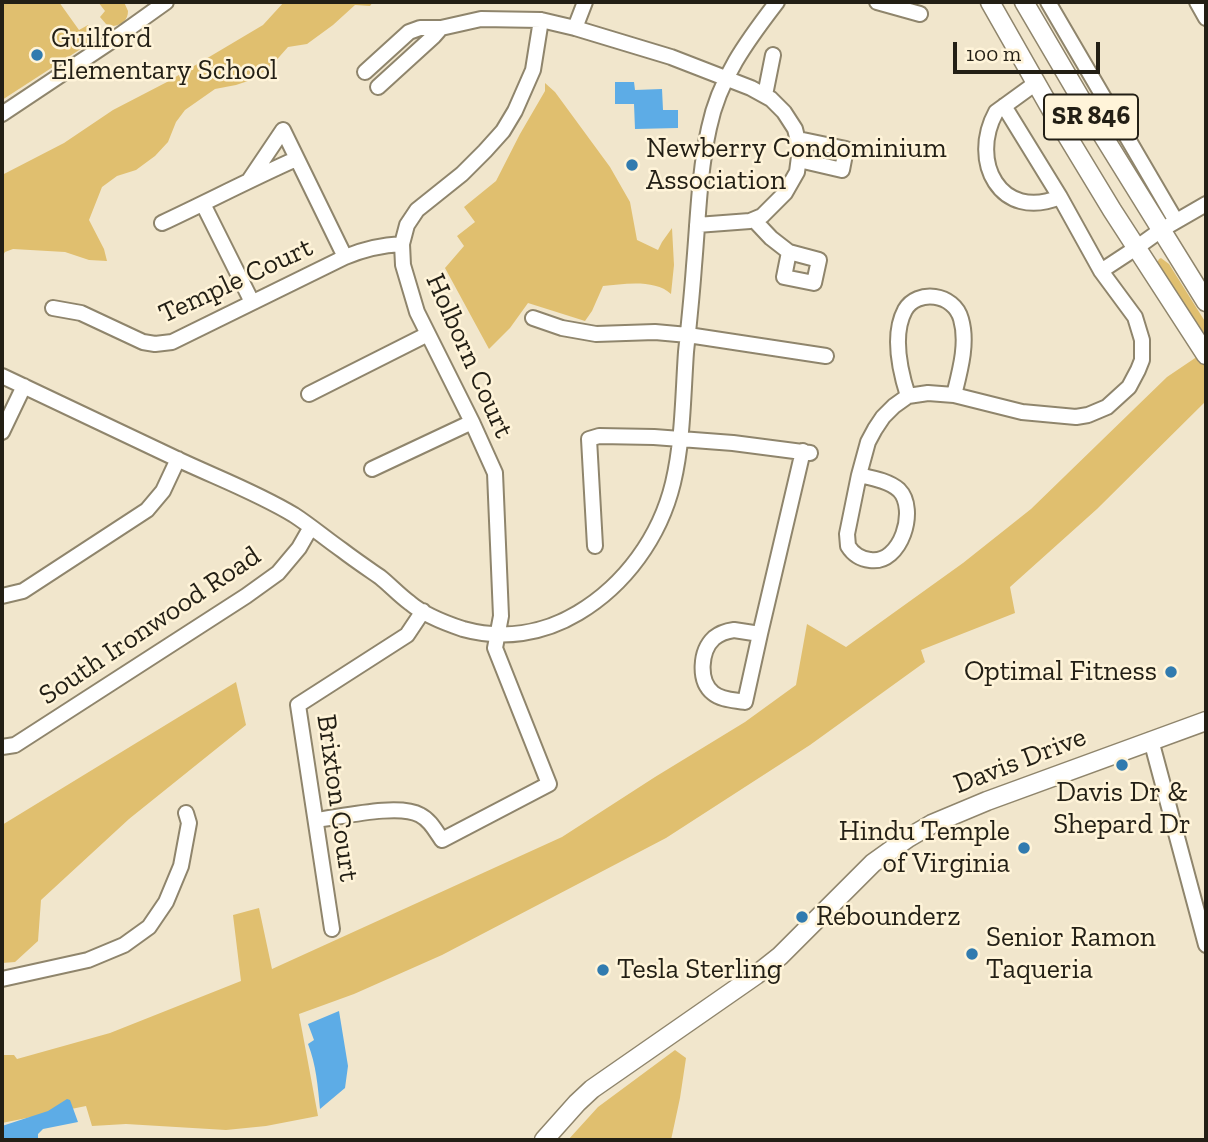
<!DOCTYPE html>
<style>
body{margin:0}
#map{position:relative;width:1208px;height:1142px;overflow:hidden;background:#f1e6cc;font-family:"Zilla Slab",serif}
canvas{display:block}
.frame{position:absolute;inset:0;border:4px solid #231f15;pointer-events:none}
.scale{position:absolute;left:953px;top:42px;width:147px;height:32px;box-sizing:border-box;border:4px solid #231f15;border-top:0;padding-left:9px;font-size:21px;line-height:24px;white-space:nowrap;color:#231f15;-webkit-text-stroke:5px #fff4d9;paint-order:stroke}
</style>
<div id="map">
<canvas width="1208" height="1142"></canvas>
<div class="frame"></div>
<div class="scale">100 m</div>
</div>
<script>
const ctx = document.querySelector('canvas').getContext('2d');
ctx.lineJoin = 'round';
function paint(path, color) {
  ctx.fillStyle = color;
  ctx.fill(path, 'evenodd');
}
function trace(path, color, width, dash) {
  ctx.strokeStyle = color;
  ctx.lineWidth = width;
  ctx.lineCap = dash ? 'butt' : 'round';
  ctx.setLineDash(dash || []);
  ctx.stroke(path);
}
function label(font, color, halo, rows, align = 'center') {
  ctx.font = font + ' "Zilla Slab",serif';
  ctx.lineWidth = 5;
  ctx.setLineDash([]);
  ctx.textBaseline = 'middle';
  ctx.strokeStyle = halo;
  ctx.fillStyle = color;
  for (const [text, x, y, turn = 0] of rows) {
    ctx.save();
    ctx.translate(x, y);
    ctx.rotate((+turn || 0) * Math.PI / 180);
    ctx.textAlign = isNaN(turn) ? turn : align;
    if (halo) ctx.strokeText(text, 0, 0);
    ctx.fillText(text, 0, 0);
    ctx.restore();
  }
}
const green = new Path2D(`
 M2 2H59L79 30 88 25 93 34V41L2 100Z
 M98 2H124L128 11C128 20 122 25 113 26V27L106 24 100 17 105 11Z
 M284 2H373L370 6 355 5 333 25 307 44 288 47 272 65 254 79 236 85 215 89 185 110 176 122 168 142 155 156 136 170 117 176 102 187 89 220 104 249 107 261 89 260 65 252 13 249 5 252 2 257V175L64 143 113 110 167 82 263 25Z
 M545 83 555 92 610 167 630 202 637 240 658 250 662 242 672 228 674 265 671 294C655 279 624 284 603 286L592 311 585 321 528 303 510 328 489 349 445 268 464 246 457 236 475 222 464 207 496 181 520 134 545 91Z
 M1161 258 1169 264 1206 323V345L1157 263 1159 259Z
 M1204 352 1206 355V401L1097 509 1010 587 1015 613 921 650 925 662 810 745 666 838 442 955 354 994 299 1014 318 1116 266 1126 226 1130 126 1124 92 1126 86 1106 2 1123V1055H14L17 1059 110 1033 241 981 233 915 259 908 272 969 562 837 655 777 745 722 796 685 807 624 846 647 963 563 1031 509 1167 377Z
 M236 682 246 725 129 819 41 900 38 941 15 962 2 963V825Z
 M675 1050 686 1058 680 1098 671 1140H568L598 1107Z`);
const water = new Path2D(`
 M615 82H634L635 90 662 89 663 110H678V128L635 129 634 104H615Z
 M339 1011 348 1066 345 1088 320 1109C318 1087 316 1064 308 1044L314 1040 308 1024Z
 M67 1099 70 1100 78 1122 43 1129 38 1134V1140H2V1126L48 1111Z`);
const minor = new Path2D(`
 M877 2 920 14
 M1048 2 1176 221
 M1197 2 1206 18
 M575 28 585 2
 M365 72 409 32 420 28H441L481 19 541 20 575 28 671 57 751 88 771 99 784 112 795 129 800 149 797 172 785 193 762 216 750 221 697 225
 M1036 83 996 112C969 161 1000 222 1060 197
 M378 87 434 36 441 28
 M765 95 773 55
 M2 114 110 42 166 2
 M798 139 846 149 842 170 799 160
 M250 179 283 130 345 257
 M203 204 252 302
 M754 220 771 238 789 252
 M162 223C207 202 251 179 296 159
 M789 252 819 260 814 283 784 277Z
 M1101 271 1136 248 1161 230 1206 204
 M53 308 81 313 143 342 155 344 172 342 345 257C364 249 381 245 402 244
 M533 318 562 328 596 334 655 332 688 335 826 356
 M2 376C60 403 117 431 175 458 215 477 256 492 294 515 311 526 326 539 342 550 355 560 367 568 380 577 390 585 399 595 410 603 424 615 445 623 463 629 503 640 543 634 578 613 625 585 660 537 673 483 683 441 683 395 686 352 689 323 692 295 694 266 698 221 699 173 709 128 719 79 747 41 777 2
 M309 394 428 334
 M908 396C900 371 892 334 905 310 917 289 954 293 961 319 968 343 960 371 954 395
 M2 432 24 386
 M372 469 472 422
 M859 475 868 442 875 429 883 417 894 406 908 396 928 393 954 395 1022 412 1076 417 1088 415 1107 407 1129 387 1138 370 1142 360V340L1135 317 1101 271 1060 197 1004 106
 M859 475C872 478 889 481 899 490 918 509 901 565 870 560 861 559 853 554 848 546L847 534Z
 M595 546 589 439 599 436 654 437 733 443 810 453
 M2 596 23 591 147 510 163 491 178 459
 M734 630 760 634 745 702C735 700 721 700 713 693 698 681 700 651 714 638 720 633 727 631 734 630Z
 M760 634 803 451
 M1151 740 1206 945
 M2 747 15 745 246 596 278 573 299 548 311 527
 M316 820C341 817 399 803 420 815 430 820 435 830 442 840L549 784 495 648 501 616 495 473 472 422 417 312 403 265 402 244 407 225 417 210 462 174 485 151 503 131 515 111 533 70 541 20
 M332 929 298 705 407 635 423 611
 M2 979 88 960 124 945 149 927 166 902 181 866 189 823 186 813`);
const major = new Path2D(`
 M990 2 1052 111 1112 210 1206 355
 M1024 2 1095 123 1206 302
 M544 1140 577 1103 592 1089 756 975 780 956 873 863 908 838 932 824 987 801 1206 721`);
const markers = [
 [37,55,7,"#317baf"],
 [632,165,7,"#317baf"],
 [1171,672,7,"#317baf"],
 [1122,765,7,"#317baf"],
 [1024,848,7,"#317baf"],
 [802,917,7,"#317baf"],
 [972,954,7,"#317baf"],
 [603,970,7,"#317baf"]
];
const shields = [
 [1091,117,94]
];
const shieldNames = [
 ["SR 846",1091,117]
];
const poiNames = [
 ["Guilford",51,39],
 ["Elementary School",51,71],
 ["Newberry Condominium",646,149],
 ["Association",646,181],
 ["Optimal Fitness",1157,672,"right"],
 ["Davis Dr &",1122,793,"center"],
 ["Shepard Dr",1122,825,"center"],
 ["Hindu Temple",1010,832,"right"],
 ["of Virginia",1010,864,"right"],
 ["Rebounderz",816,917],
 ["Senior Ramon",986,938],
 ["Taqueria",986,970],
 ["Tesla Sterling",617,970]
];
const streetNames = [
 ["Temple Court",236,281,-25],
 ["Holborn Court",469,356,66],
 ["South Ironwood Road",150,626,-34],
 ["Davis Drive",1020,761,-21],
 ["Brixton Court",337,798,82]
];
paint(green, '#e0bf6f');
paint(water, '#5dace6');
trace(minor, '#8f856c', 18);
trace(major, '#8f856c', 21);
trace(minor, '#fff', 14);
trace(major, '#fff', 18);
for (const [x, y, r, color] of markers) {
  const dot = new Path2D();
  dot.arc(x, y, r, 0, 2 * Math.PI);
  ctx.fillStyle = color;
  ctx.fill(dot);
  trace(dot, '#fff4d9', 2.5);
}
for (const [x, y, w] of shields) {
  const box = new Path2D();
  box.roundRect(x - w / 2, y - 22.5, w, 45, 5);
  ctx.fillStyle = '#fff4d9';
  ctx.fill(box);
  trace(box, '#231f15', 2);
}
label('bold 26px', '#231f15', null, shieldNames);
label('28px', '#231f15', '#fff4d9', poiNames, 'left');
label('28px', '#231f15', '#fff4d9', streetNames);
</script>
